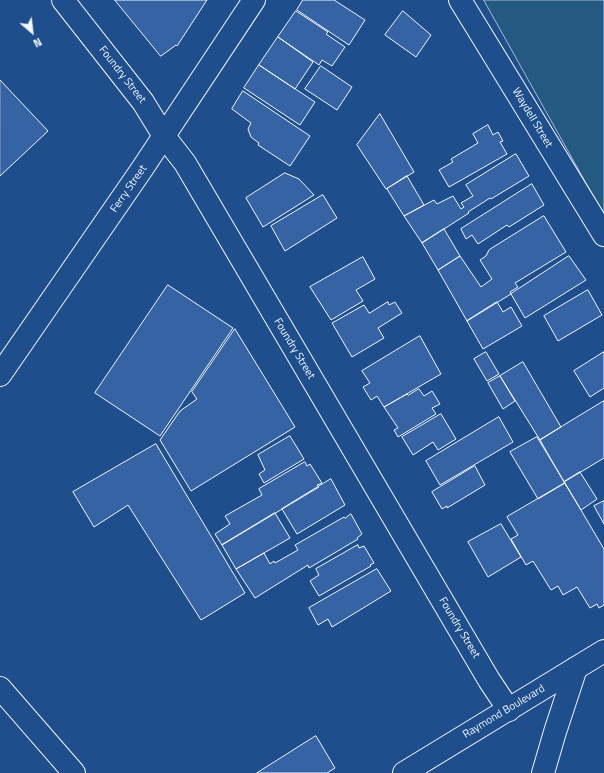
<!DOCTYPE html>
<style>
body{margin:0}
#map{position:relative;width:604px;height:773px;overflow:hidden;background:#1f4e8c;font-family:"Titillium Web",sans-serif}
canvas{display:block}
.north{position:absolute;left:12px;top:12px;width:40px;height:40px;-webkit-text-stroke:3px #1f4e8c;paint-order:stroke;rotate:152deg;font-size:11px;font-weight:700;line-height:16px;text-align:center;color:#f2f6ff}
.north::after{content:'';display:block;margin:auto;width:14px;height:18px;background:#f2f6ff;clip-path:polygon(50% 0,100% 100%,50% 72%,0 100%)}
</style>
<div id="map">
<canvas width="604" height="773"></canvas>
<div class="north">N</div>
</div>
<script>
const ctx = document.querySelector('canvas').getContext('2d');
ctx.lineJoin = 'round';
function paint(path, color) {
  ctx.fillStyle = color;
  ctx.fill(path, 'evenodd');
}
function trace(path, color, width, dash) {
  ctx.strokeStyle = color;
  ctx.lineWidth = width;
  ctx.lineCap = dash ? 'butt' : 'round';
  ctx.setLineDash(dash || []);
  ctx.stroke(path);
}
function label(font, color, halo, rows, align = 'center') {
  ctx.font = font + ' "Titillium Web",sans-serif';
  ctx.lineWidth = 3;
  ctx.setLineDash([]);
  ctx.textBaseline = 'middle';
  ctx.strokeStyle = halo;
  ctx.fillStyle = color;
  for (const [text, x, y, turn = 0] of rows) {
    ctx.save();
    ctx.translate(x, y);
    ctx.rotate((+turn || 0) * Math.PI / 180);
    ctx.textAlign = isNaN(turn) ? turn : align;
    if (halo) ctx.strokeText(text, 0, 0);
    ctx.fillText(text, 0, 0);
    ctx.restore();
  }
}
const green = new Path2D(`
 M484 0H604V215Z`);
const building = new Path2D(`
 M115 0H207L177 46 176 45 161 56Z
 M303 0H334L365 20 349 45 297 10Z
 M296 11 328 32 326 34 345 47 332 66 322 60 319 65 278 37Z
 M403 11 431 35 416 57 385 35Z
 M278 37 313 62 295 89 259 65Z
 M259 65 315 102 300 125 244 88Z
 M321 66 352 87 337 110 305 89Z
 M0 80 48 131 0 176Z
 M243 91 310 136 290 166 258 145 259 143 251 137 248 129 251 123 232 109Z
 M380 114 414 172 386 189 357 145Z
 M488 125 493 135 498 132 503 141 500 142 507 154 449 187 439 170 453 162 451 159 478 143 473 134Z
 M516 154 529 176 491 199 490 198 468 212 469 213 422 243 404 216 434 200 437 204 453 196 461 209 464 207 461 203 473 196 466 185Z
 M285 173 299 179 314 195 263 227 246 198Z
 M407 176 424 205 404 216 387 189Z
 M532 184 544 205 509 227 507 225 478 244 472 235 466 239 461 229Z
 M323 195 337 218 285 251 271 226Z
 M544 216 566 252 515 283 518 287 510 292 511 294 467 321 438 270 460 256 481 287 492 279 480 260 486 256 489 250Z
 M444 229 460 256 438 270 422 243Z
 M569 256 586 280 525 318 511 294Z
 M363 257 375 279 356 290 363 301 331 320 310 287Z
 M168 285 233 328 160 436 95 393Z
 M588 290 602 315 558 341 544 316Z
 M388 302 389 305 395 302 402 313 378 328 384 338 352 357 332 323 364 305 369 313Z
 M497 302 503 312 511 307 522 326 483 349 467 321Z
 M235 329 295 427 191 491 160 440 180 411 197 399 192 392Z
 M420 336 441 374 384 407 377 396 371 400 363 387 370 383 362 371Z
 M486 352 499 374 487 381 474 359Z
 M604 352V388L590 397 574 371Z
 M523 362 561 427 540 440 500 376Z
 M500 376 515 401 503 409 488 383Z
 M419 389 424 396 432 391 440 404 432 408 436 414 398 437 394 430 398 428 384 407 407 394 408 395Z
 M604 401V458L564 482 540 440Z
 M441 414 456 439 438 450 433 442 413 455 402 437Z
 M499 417 513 442 440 485 426 461Z
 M290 436 304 459 264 483 259 474 265 470 258 455Z
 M537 437 565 483 538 499 510 452Z
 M156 444 245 593 201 620 128 505 94 527 73 492Z
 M305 462 307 466 310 464 322 483 317 485 319 487 222 545 215 534 230 524 225 516 262 495 259 489Z
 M475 466 485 485 447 508V506L442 509 432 492Z
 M580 472 597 499 581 510 564 482Z
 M331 479 345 505 297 534 282 509Z
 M565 483 604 549V605L599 608 597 604 590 608 577 587 563 595 558 586 551 590 533 561 526 565 511 539 518 535 507 517Z
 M604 501V524L594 506Z
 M275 513 290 538 236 569 222 545Z
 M351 514 362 534 357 538 358 539 309 568 308 565 255 598 236 569 264 553 270 564 274 561 275 563 298 550 295 545 344 517 345 518Z
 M501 524 521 557 488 577 468 542Z
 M358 545 359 548 364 546 374 563 370 565 371 566 319 596 310 581 319 575 316 569Z
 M377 569 391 591 332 627 328 619 318 625 309 608Z
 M316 736 335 768 327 773H257Z`);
const street = new Path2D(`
 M63 0 143 102 164 136 185 163 489 680 509 710
 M460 0 604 235
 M0 688 74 773`);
const primary = new Path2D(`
 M0 375 142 169 254 0
 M404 773 604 651`);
const highway = new Path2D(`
 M543 773 555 732 576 668`);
const streetNames = [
 ["Foundry Street",122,75,52],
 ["Waydell Street",532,118,59],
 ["Ferry Street",129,189,-55],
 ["Foundry Street",294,349,59],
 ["Foundry Street",459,628,59],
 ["Raymond Boulevard",504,712,-31]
];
paint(green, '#245a82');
trace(green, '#a8bbd7', 1);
paint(building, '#3563a3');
trace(building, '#f2f6ff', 1);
trace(street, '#f2f6ff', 24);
trace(primary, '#f2f6ff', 24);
trace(highway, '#f2f6ff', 24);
trace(street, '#1f4e8c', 22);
trace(primary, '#1f4e8c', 22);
trace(highway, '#1f4e8c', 22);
label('11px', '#f2f6ff', '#1f4e8c', streetNames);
</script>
